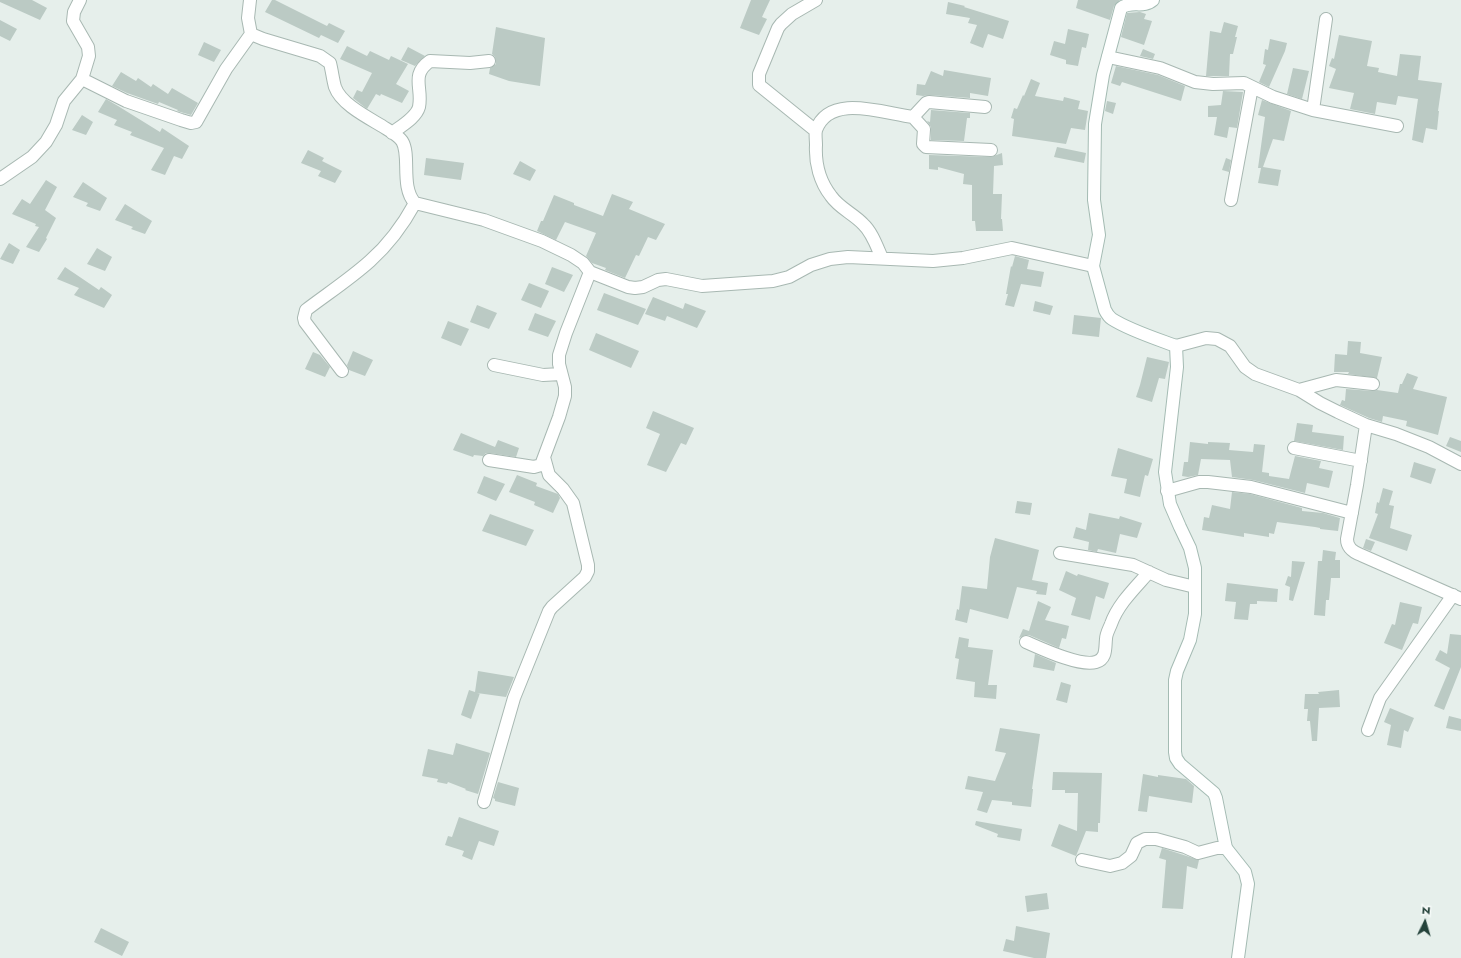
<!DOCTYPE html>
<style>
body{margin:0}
#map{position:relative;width:1461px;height:958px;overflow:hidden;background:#e6efeb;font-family:Jost,sans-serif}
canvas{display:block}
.north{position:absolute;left:1405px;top:902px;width:40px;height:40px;-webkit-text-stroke:3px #f7fbf9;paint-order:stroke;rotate:5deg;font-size:11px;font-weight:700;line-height:16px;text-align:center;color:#24423a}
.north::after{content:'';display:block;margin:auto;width:14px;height:18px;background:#24423a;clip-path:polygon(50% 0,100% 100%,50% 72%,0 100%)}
</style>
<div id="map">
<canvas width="1461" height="958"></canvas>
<div class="north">N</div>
</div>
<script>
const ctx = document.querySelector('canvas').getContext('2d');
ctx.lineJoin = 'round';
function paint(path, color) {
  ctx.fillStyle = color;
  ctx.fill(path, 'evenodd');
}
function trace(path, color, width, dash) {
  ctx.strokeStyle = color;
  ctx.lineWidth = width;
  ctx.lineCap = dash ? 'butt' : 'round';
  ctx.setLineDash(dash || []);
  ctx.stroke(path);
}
const building = new Path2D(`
 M0 0H32L47 8 40 20 0 2Z
 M272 0H275L327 26 329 23 345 31 338 43 321 35 319 38 265 12Z
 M751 0H770L762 17 767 19 759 35 740 28Z
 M1078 0H1120L1114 6 1110 20 1076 8Z
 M948 2 965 6 964 7 1009 21 1003 39 988 34 983 48 970 43 977 25 968 23 970 18 946 14Z
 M1140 12 1146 14 1144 19 1152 21 1144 45 1121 37 1127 13Z
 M0 20 17 29 10 41 0 36Z
 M1224 22 1238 26 1235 37H1237L1233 54H1230L1229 76H1206L1210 31 1221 33Z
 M496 27 545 38 540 86 509 81 489 74 490 68 496 64V61L495 57 492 54Z
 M1068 29 1089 34 1086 48 1082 47 1078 66 1066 64V60L1050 55 1054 41 1065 44Z
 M1339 35 1372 41 1367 66 1379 68 1378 72 1397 76 1400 54 1421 56 1418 80 1442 83 1438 111H1439L1437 130 1426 128 1423 143 1412 140 1418 99 1398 96 1396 105 1377 102 1375 114 1350 109 1354 93 1329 88 1336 69 1329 66 1332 58 1334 59Z
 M1270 39 1287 43 1285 51 1269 87 1259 82 1266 65 1263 64 1265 49 1268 50Z
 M204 42 221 50 214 62 198 55Z
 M347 46 367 56 370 51 389 60 391 56 408 64 396 84 409 91 402 103 381 94 380 96 376 94 367 109 353 98 357 90 362 92 372 73 340 59Z
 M408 47 425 56 415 66 401 60Z
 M1143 49 1155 54 1153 59 1140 56Z
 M1116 66 1158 75 1185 86 1181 101 1122 82 1120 86 1111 83Z
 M1293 68 1309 71 1302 99 1287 94Z
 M944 70 991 78 988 96 970 93V98L930 95 923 96 916 95 917 84 925 85 931 71 943 76Z
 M121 72 136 81 138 78 151 87 153 84 168 94 172 88 198 103 191 115 177 111 178 110 159 102 158 104 127 93 112 86Z
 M1031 79 1040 83 1035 96 1063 101 1064 97 1080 101 1078 109 1088 111 1085 130 1071 128 1066 144 1012 136 1014 119 1011 118 1014 108 1017 109 1023 95 1024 96Z
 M1223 91 1243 92 1237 128 1229 127 1227 138 1214 135 1217 117H1208V106L1221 105Z
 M106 99 118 106 160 132 162 128 189 146 182 159 174 156 165 175 151 170 164 148 130 135 132 132 114 125 117 120 98 112Z
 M1262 100 1291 111 1284 141 1273 139 1263 167 1281 170 1278 186 1258 183 1261 168H1258L1265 117 1258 115Z
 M1107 101 1116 103 1113 114 1105 111Z
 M931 110 970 113V118H967L964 141 931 140V127L927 121 930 122Z
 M82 115 93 122 86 135 72 130Z
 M1057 147 1086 153 1084 163 1054 157Z
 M308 150 324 158 322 161 342 171 335 183 318 176 321 171 301 163Z
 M1002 153 1003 165 994 166 993 194H1002L1001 219H1002L1003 231H976L975 221H972V185L963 184 964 174 938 167V170L929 169V155L991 157Z
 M426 158 464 163 461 180 424 175Z
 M1226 158 1231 160 1229 172 1222 170Z
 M520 161 536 170 530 181 513 174Z
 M46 180 57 187 45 210 56 218 46 238 47 239 39 252 26 247 39 227 35 226 36 224 12 214 22 199 30 204Z
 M83 182 107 198 100 211 86 206 88 203 73 197Z
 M612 194 633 202 629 209 665 224 656 240 648 237 639 256 636 255 625 278 605 270 606 268 592 263 586 256 596 233 565 222 556 240 537 231 541 221H543L554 195 574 203V205L603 216Z
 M125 204 152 221 145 234 131 229 133 227 115 220Z
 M9 243 20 250 13 264 0 259Z
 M97 248 112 257 105 271 87 264Z
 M1015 256 1029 260 1027 269 1044 272 1041 287 1021 284 1014 307 1005 305 1008 294H1006L1011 266 1012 267Z
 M65 267 99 290 101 287 112 295 104 308 74 295 79 288 57 279Z
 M552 267 573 275 564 292 545 284Z
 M529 283 549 291 541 308 521 300Z
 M604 293 646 309 638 325 597 310Z
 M653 297 683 309 685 303 706 311 697 328 667 316 665 321 645 314Z
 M1035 301 1053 306 1050 315 1033 311Z
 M477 305 497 313 489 329 470 322Z
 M535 313 556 321 548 337 528 330Z
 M1074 315 1101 318 1099 337 1072 334Z
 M448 321 469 329 461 346 441 338Z
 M596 333 639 351 631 368 589 350Z
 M1348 341 1361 342 1360 353 1382 357 1377 378 1348 374 1349 372H1334L1335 354 1347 355Z
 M353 351 373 360 365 376 349 370 347 365Z
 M313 352 320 355 330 367 325 377 305 369Z
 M1147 357 1169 362 1165 379 1159 378 1152 402 1136 397 1140 385Z
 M1407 373 1418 377 1413 389 1447 397 1438 435 1406 426 1407 421 1383 416 1382 422 1369 418 1340 405 1342 400 1345 401 1346 389 1372 391 1377 390 1398 393 1400 384H1402Z
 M653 411 694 428 686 445 681 443 666 472 647 465 660 434 646 428Z
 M1297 423 1313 425 1312 432 1344 436 1343 450 1294 441Z
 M461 433 495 447 498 440 519 448 516 457 490 453H486L483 456 474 455 473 457 453 450Z
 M1450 437 1461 441V452L1446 446Z
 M1190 442 1208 444V442L1230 443 1229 450 1253 452 1254 444 1265 445 1262 472 1269 473V476L1289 479 1295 456 1321 461 1319 468 1333 471 1329 488 1307 483 1305 493 1253 480 1232 477 1230 460 1201 459 1198 475 1188 477 1182 476 1184 462H1188Z
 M1118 448 1153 459 1148 476 1145 475 1140 497 1124 493 1127 479 1111 476Z
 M1414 462 1436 469 1431 484 1410 477Z
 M517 475 537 483 536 486 558 494 560 498 553 513 534 505 535 502 509 492Z
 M484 476 505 484 496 501 477 493Z
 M1383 488 1393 491 1389 505 1394 506 1390 528 1412 535 1407 551 1369 538 1378 514 1375 513 1377 502 1379 503Z
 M1232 492 1250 494 1302 508V511L1323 513 1340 518 1338 531 1320 529V528L1315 527 1277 522 1274 534 1269 533V537L1244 533V537L1202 530 1204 517 1209 518 1212 505 1230 509Z
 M1017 501 1032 503 1030 515 1015 513Z
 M1089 513 1119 519 1120 516 1142 523 1137 538 1120 534 1116 553 1098 549 1097 552 1088 550 1089 542 1073 538 1076 527 1086 530Z
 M490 514 534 530 526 546 482 531Z
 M995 538 1039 550 1032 580 1048 583 1046 595 1036 594 1037 591 1017 587 1008 619 970 609 967 623 955 620 957 609 959 610 962 586 987 589 990 557Z
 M1366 539 1375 542 1371 551 1363 548Z
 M1323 550 1336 552 1335 560H1340V578H1331L1329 600H1326L1325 616 1314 615 1318 561H1322Z
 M1292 561 1305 562 1293 601 1289 600 1290 587 1285 585 1288 576 1291 577Z
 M1066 571 1077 576 1078 574 1109 583 1104 599 1096 596 1090 620 1071 615 1076 598 1059 590Z
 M1227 583 1278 589 1277 602 1257 601V604H1250L1248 620 1234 619 1236 602 1225 601Z
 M1038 601 1051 607 1045 620 1069 626 1066 639 1062 638 1059 648 1029 635H1025L1019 638 1023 629 1029 631Z
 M1400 602 1422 607 1418 624 1413 623 1402 650 1384 643 1392 624 1395 625Z
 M1450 634 1461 635V667L1444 710 1434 706 1450 668 1435 660 1440 650 1447 654Z
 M959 637 969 639 968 647 993 650 988 685H997L996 699 974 697 975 682 956 679 959 659 955 658Z
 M1035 654 1056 663 1054 671 1033 667Z
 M478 671 514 677 506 697 477 693H480L471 719 461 715 469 690 475 692Z
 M1061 682 1071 685 1067 703 1056 700Z
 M1339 690 1340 707 1319 708 1317 741H1312L1310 721H1307L1308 709H1304L1305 694H1319L1318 692Z
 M1390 708 1414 718 1408 732 1404 730 1401 748 1387 745 1391 725 1384 722Z
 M1449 716 1461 719V731L1446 728Z
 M1000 728 1040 734 1032 789H1033L1031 807 1012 805V802L992 800 987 813 977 810 983 792 965 789 968 776 995 781 1006 753 995 751Z
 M456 743 490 753 478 794 465 790 466 789 448 782 447 784 437 782 438 779 422 776 428 749 453 755Z
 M1053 772 1102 773 1100 823H1098V832L1086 831 1076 856 1051 846 1059 824 1077 831 1078 793H1065V790H1052Z
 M1143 774 1158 777V775L1186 779 1194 786 1192 803 1149 796 1147 812 1138 811Z
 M498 782 519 788 515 806 495 801V799L493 798Z
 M459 817 499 831 494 846 479 841 472 860 462 856 464 851 445 845 448 836 452 837Z
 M976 821 1022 829 1020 841 997 837 998 834 975 825Z
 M1162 848 1199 860 1197 869 1187 866 1183 909 1162 908 1166 860 1159 858Z
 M1047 893 1049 909 1027 912 1025 896Z
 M1016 926 1050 933 1046 958H1034L1003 951 1006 939 1014 941Z
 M101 928 129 942 122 956 94 942Z`);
const street = new Path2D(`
 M250 0 248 18 251 34 263 39 320 56 330 63C332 71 333 80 335 87 341 104 367 117 382 126 388 130 398 135 402 141 411 155 400 187 415 203L484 220 542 241 571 255 583 263 590 272 628 287 635 288 643 287 658 280 666 279 702 286 773 281 789 277 811 265 830 259 848 257 933 261 963 258 1012 248 1093 266
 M1108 57 1160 68 1195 82 1213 84 1244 83 1273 97 1313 110 1397 126
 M82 79 126 101 181 120 191 123 196 122 226 69 251 34
 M1313 110 1326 19
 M913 117 924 129 923 144 926 147 991 150
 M816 131 759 85V74L778 28 781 24 792 14 816 0
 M392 133C401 126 416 118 419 107 423 88 410 75 430 61L470 63 489 61
 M0 179 32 157 46 142 56 125 64 101 82 79 89 56 88 47 73 21 74 12 80 0
 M1231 200 1252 87
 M882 258C877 247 872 232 863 224 854 214 839 208 831 196 820 182 815 163 816 145 816 140 815 134 816 130 830 92 885 114 913 117L926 103 929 102 985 107
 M1176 346 1206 338 1217 339 1230 346 1245 367 1255 374 1299 390 1320 403 1338 412 1366 425 1396 434 1429 447 1461 464
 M494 365 543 375 561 374
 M342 371 305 322 304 318 306 310C327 294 350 279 370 261 388 245 403 225 415 203
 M1299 390 1336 380 1373 384
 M1366 425 1357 485 1347 539C1347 548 1353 552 1361 555L1461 599
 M1294 448 1361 461
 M489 460 534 467 541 465 559 417 565 396V387L559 364V355L566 333 590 272
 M1167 491 1199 482H1208L1251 487 1352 513
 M1060 553 1133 565 1166 580 1195 587
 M1026 642C1042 649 1080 667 1096 662 1107 659 1105 647 1106 639 1106 634 1109 629 1111 624 1118 604 1135 588 1149 572
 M1368 730 1380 698 1453 595
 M484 802 514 698 549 611 552 607 585 577 588 571V565L573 503 563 489 549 475 544 457
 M1082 860 1110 866 1122 863 1131 856 1137 843 1145 839H1156L1185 847 1198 853 1217 848H1226`);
const secondary = new Path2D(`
 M1153 0C1143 9 1132 0 1121 8L1103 75 1095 124 1094 200 1099 235 1093 266 1105 310C1107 314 1109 317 1112 319 1129 330 1157 339 1176 346L1177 367 1165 472 1170 504 1180 527 1190 548 1195 568V614L1190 640 1177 671 1175 680V752L1176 758 1180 764 1214 793 1216 798 1226 848 1245 872 1248 884 1238 958`);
paint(building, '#bbcac4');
trace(street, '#a8b8b2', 14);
trace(secondary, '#a4bbb3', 14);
trace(street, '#fff', 12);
trace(secondary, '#fff', 12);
</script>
